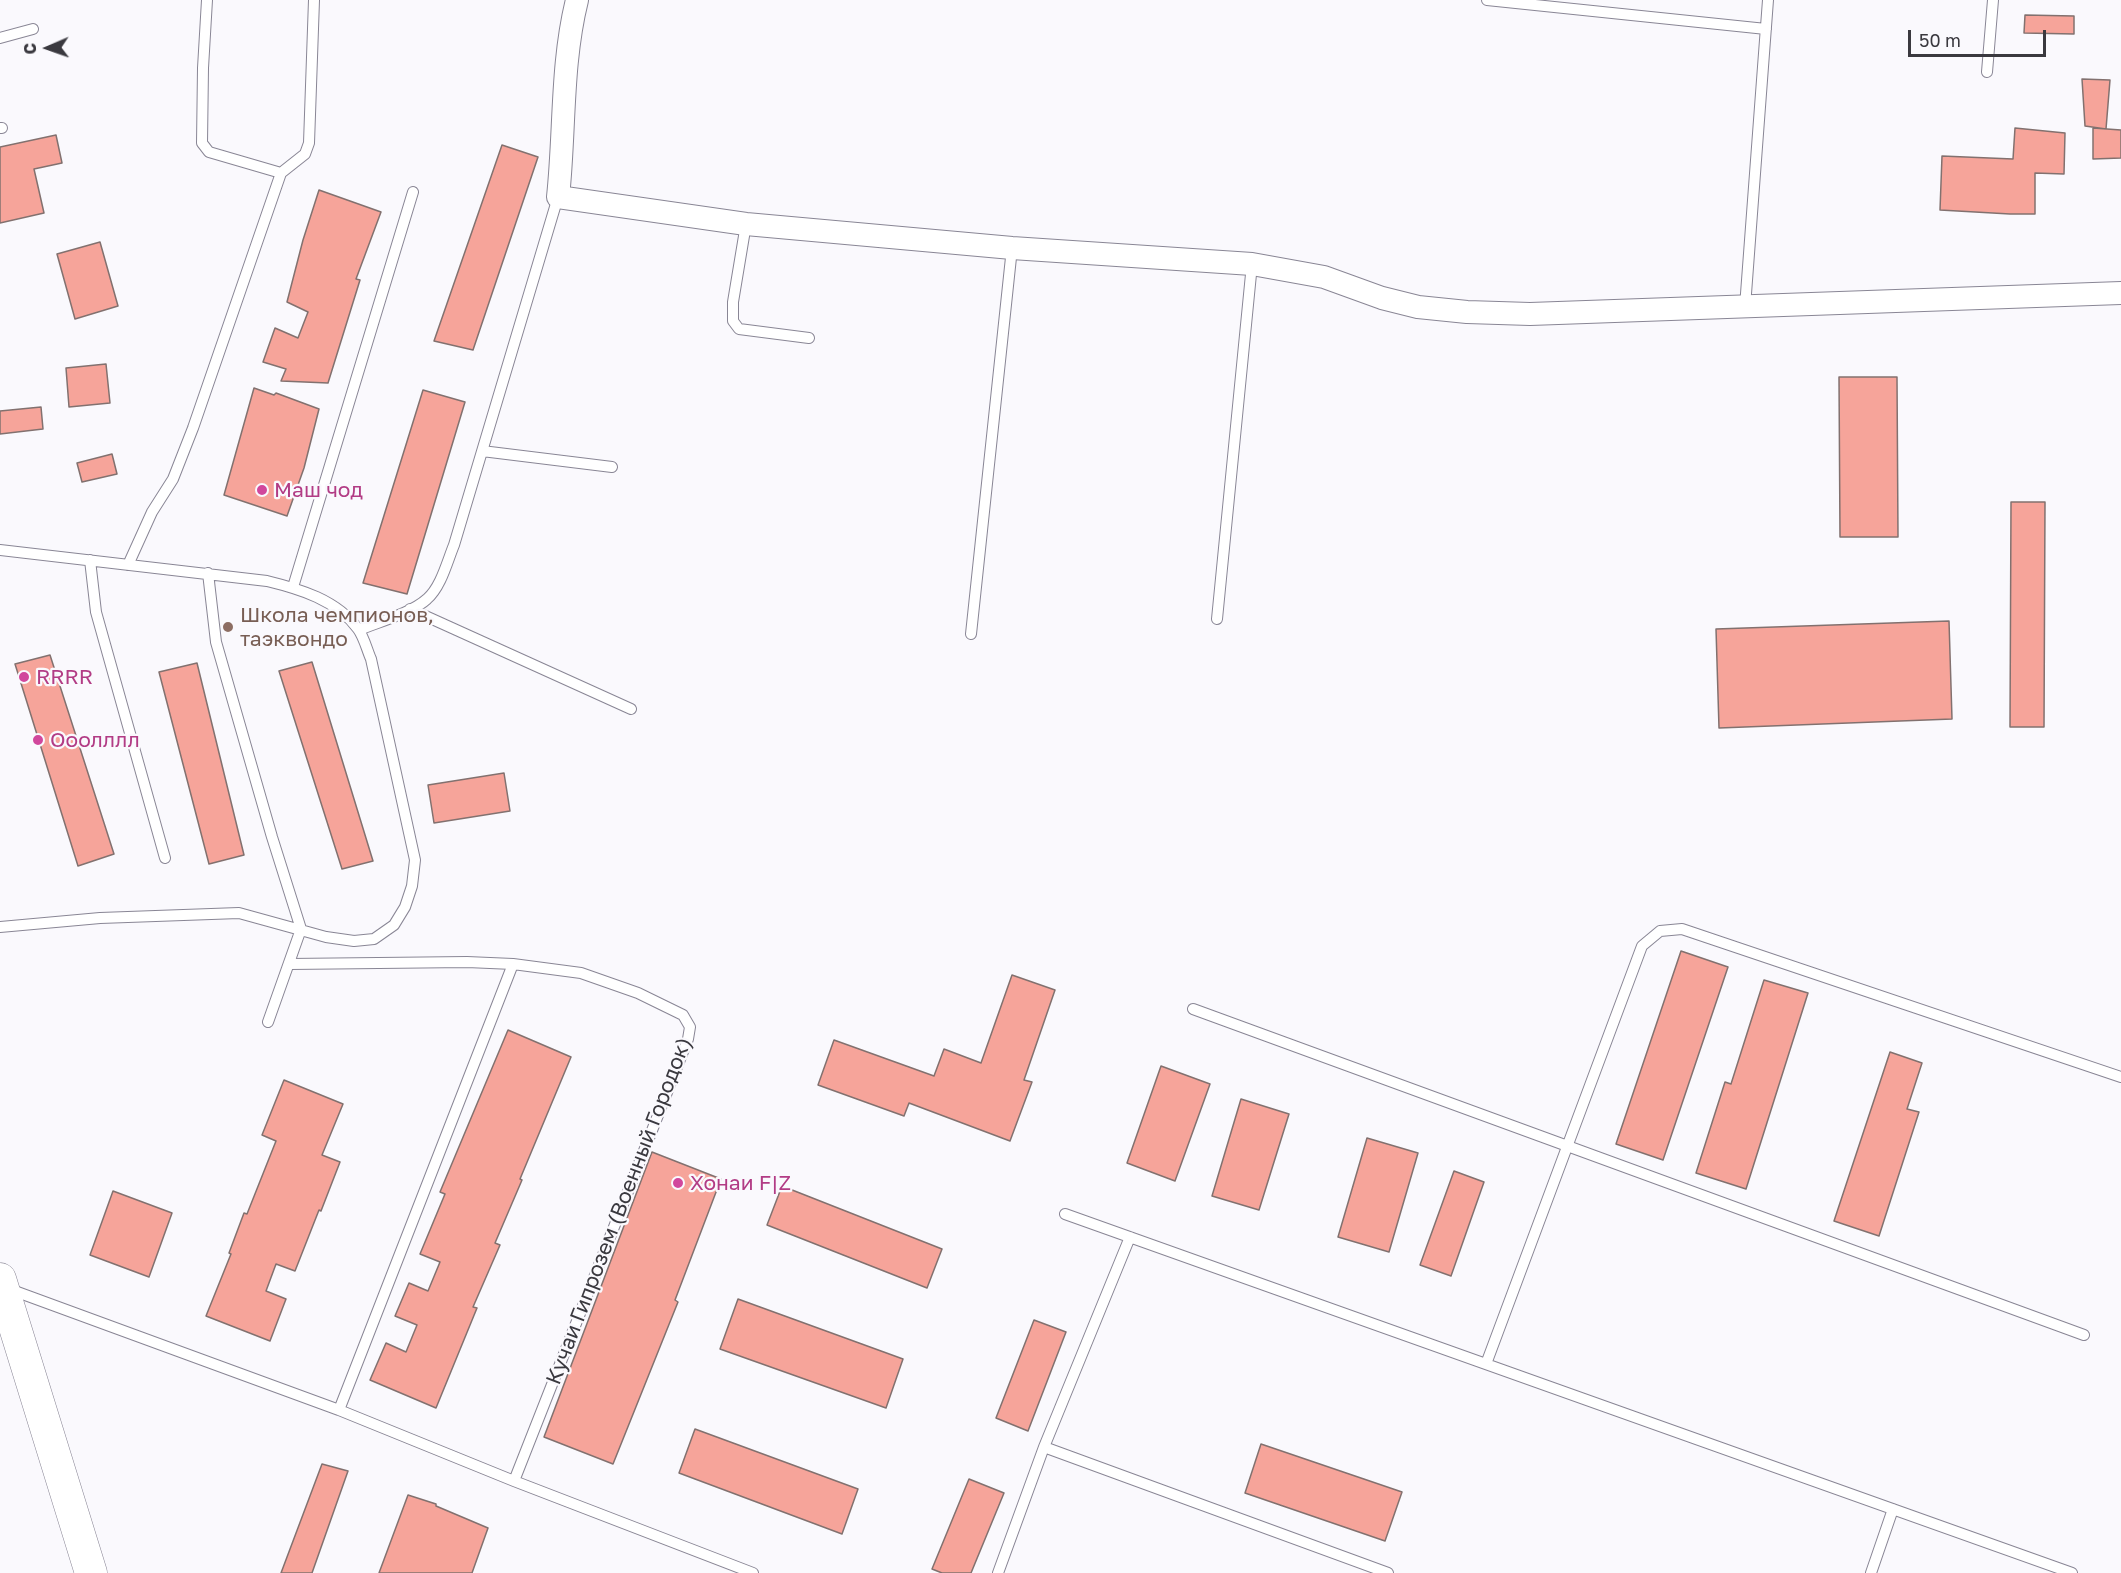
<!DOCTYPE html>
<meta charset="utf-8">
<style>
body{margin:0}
#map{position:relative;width:2121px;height:1573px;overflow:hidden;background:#faf9fd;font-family:"Golos Text",sans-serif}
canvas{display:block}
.north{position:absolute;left:18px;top:18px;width:60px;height:60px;-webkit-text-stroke:4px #faf9fd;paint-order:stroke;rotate:268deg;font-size:16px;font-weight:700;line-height:24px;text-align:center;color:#3a393f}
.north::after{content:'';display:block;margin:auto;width:21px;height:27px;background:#3a393f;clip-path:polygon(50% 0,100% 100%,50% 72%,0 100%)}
.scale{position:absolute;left:1908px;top:30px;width:138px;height:27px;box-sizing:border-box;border:3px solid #3a393f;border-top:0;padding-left:8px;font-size:18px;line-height:21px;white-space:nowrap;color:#3a393f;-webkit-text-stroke:4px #faf9fd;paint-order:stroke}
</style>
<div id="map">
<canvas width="2121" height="1573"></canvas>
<div class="north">С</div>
<div class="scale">50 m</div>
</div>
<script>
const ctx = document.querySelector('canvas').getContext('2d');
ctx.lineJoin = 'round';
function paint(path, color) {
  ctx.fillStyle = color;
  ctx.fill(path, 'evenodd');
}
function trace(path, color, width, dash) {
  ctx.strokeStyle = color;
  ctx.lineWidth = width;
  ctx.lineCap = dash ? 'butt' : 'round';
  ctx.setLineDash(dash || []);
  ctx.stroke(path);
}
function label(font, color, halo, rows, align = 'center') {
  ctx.font = font + ' "Golos Text",sans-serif';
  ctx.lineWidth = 4.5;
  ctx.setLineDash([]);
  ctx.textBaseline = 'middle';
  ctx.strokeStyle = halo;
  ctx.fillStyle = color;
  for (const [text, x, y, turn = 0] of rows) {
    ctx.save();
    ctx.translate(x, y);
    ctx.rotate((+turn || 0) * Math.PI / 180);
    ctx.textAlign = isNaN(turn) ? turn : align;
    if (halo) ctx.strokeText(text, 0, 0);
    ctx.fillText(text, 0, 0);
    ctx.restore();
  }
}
const building = new Path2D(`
 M2025 15 2074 16V34L2024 33Z
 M2082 79 2110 80 2106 129 2085 126Z
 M2015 128 2065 133 2064 174 2035 173V214H2010L1940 210 1942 156 2013 159Z
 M2093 128 2121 130V158L2093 159Z
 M56 135 62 163 34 169 44 213 0 223V147Z
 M502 145 538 157 473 350 434 341Z
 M319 190 381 212 356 279 360 280 328 383 281 381 286 369 263 362 275 328 298 338 308 312 287 302 303 240Z
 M100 242 118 306 75 319 57 254Z
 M106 364 110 403 69 407 66 368Z
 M1839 377H1897L1898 537H1840Z
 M254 388 274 395 276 393 319 409 304 468 287 516 224 495Z
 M423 390 465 402 407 594 363 583Z
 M41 407 43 429 0 434V411Z
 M112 454 117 474 82 482 77 463Z
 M2011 502H2045L2044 727H2010Z
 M1949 621 1952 719 1719 728 1716 629Z
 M50 655 114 854 78 866 15 664Z
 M312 662 373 861 342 869 279 671Z
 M197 663 244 855 209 864 159 672Z
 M504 773 510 811 434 823 428 785Z
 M1681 951 1728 967 1663 1160 1616 1144Z
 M1012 975 1055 990 1024 1080 1032 1082 1010 1141 909 1103 904 1116 818 1085 834 1040 934 1076 944 1049 981 1063Z
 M1764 980 1808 993 1746 1189 1696 1173 1725 1082 1731 1084Z
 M508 1030 571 1057 520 1179 522 1180 495 1243 500 1245 473 1307 477 1308 436 1408 370 1380 386 1343 406 1352 417 1325 395 1316 409 1283 428 1291 440 1262 420 1254 445 1194 440 1192Z
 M1890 1052 1922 1063 1907 1109 1919 1112 1879 1236 1834 1221Z
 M1161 1066 1210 1084 1175 1181 1127 1163Z
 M284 1080 343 1104 322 1155 340 1162 321 1211 319 1210 295 1271 276 1264 266 1291 286 1299 270 1341 206 1316 231 1254 229 1253 244 1213 247 1214 276 1141 262 1135Z
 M1241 1099 1289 1114 1259 1210 1212 1196Z
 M1367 1138 1418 1153 1389 1252 1338 1237Z
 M652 1152 721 1179 675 1300 678 1302 613 1464 544 1437Z
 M1454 1171 1484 1182 1451 1276 1420 1265Z
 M782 1186 942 1249 927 1288 767 1225Z
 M113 1191 172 1213 149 1277 90 1255Z
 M738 1299 903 1359 886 1408 720 1349Z
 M1034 1320 1066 1332 1028 1431 996 1418Z
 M695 1429 858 1489 842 1534 679 1473Z
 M1261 1444 1402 1492 1385 1541 1245 1493Z
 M322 1464 348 1471 312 1573H281Z
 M969 1479 1004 1493 971 1573H942L932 1569Z
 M408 1495 436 1504V1506L488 1528 472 1573H379Z`);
const lane = new Path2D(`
 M207 0 203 68 202 143 209 152 281 173
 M1487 0 1766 29
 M0 38 33 29
 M1987 72 1993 0
 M0 128H2
 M746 224 733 302V321L739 329 809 338
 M1745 307 1768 0
 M482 451 612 467
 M0 550 267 581C300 589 337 600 358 629 364 637 367 650 371 659L415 860 412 886 405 907 394 925 374 939 354 941 326 937 239 913 100 918 0 927
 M90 560 96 612 165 858
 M128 565 152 512 173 479 193 428 281 173 305 154 309 143 314 0
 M208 573 216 642 272 837 301 929 268 1022
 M293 587 413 192
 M410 609 631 709
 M1217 619 1252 264
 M359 630C378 622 412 613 427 599 441 587 447 562 454 545L558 197
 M971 634 1012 248
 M290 964 467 962 513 964 581 973 638 993 683 1015 690 1027 688 1039 514 1481
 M1193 1009 2084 1335
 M1065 1214 2072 1573
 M9 1289 339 1410 514 1481 753 1573
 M1486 1364 1642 946 1660 931 1682 929 2121 1077
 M339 1410 513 964
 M1044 1447 1388 1573
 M998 1573 1044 1447 1130 1237
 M1871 1573 1893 1509`);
const street = new Path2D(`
 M577 0C561 64 565 132 558 197L746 224 1012 248 1252 264 1324 277 1382 298 1418 307 1467 312 1530 314 2121 293`);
const secondary = new Path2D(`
 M0 1279 91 1573`);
const markers = [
 [262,490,6,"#d1479c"],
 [228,627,6,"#8d6e63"],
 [24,677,6,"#d1479c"],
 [38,740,6,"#d1479c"],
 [678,1183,6,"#d1479c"]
];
const hotelNames = [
 ["Маш чод",274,490],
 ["RRRR",36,677],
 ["Ооолллл",50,740],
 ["Хонаи F|Z",690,1183]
];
const educationNames = [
 ["Школа чемпионов,",240,615],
 ["таэквондо",240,639]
];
const streetNames = [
 ["Кучаи Гипрозем (Военный Городок)",619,1211,-69]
];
paint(building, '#f6a49a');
trace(building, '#82716f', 1.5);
trace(lane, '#898695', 12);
trace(street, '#898695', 24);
trace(secondary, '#898695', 33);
trace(lane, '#fff', 10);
trace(street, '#fff', 22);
trace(secondary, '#fff', 32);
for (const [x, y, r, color] of markers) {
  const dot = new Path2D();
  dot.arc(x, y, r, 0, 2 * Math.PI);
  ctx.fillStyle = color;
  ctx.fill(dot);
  trace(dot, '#faf9fd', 2);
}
label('21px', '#b23c85', '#faf9fd', hotelNames, 'left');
label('21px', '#785e54', '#faf9fd', educationNames, 'left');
label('21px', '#3a393f', '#faf9fd', streetNames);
</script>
